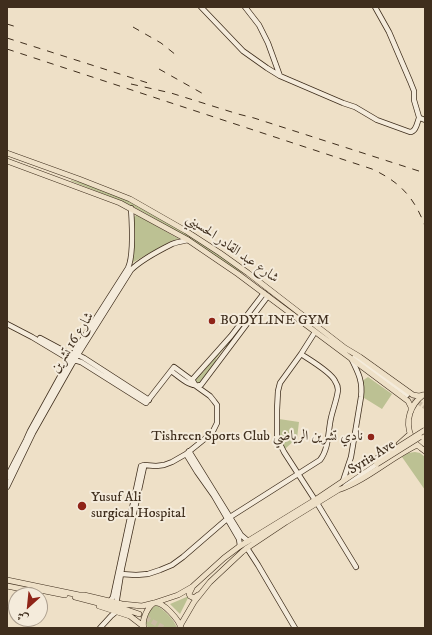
<!DOCTYPE html>
<meta charset="utf-8">
<style>
body{margin:0}
#map{position:relative;width:432px;height:635px;overflow:hidden;background:#eee0c7;font-family:"IM FELL DW Pica",Amiri,serif}
canvas{display:block}
.frame{position:absolute;inset:0;border:8px solid #3f2e1d;pointer-events:none}
.north{position:absolute;left:8px;top:587px;width:40px;height:40px;box-sizing:border-box;background:#f4ebdb;border:1px solid #ac9f8f;border-radius:50%;rotate:207deg;font-size:11px;font-weight:700;line-height:16px;text-align:center;color:#3f2e1d}
.north::after{content:'';display:block;margin:auto;width:14px;height:18px;background:#8f2418;clip-path:polygon(50% 0,100% 100%,50% 72%,0 100%)}
</style>
<div id="map">
<canvas width="432" height="635"></canvas>
<div class="frame"></div>
<div class="north">ش</div>
</div>
<script>
const ctx = document.querySelector('canvas').getContext('2d');
ctx.lineJoin = 'round';
function paint(path, color) {
  ctx.fillStyle = color;
  ctx.fill(path, 'evenodd');
}
function trace(path, color, width, dash) {
  ctx.strokeStyle = color;
  ctx.lineWidth = width;
  ctx.lineCap = dash ? 'butt' : 'round';
  ctx.setLineDash(dash || []);
  ctx.stroke(path);
}
function label(font, color, halo, rows, align = 'center') {
  ctx.font = font + ' "IM FELL DW Pica",Amiri,serif';
  ctx.lineWidth = 4;
  ctx.setLineDash([]);
  ctx.textBaseline = 'middle';
  ctx.strokeStyle = halo;
  ctx.fillStyle = color;
  for (const [text, x, y, turn = 0] of rows) {
    ctx.save();
    ctx.translate(x, y);
    ctx.rotate((+turn || 0) * Math.PI / 180);
    ctx.textAlign = isNaN(turn) ? turn : align;
    if (halo) ctx.strokeText(text, 0, 0);
    ctx.fillText(text, 0, 0);
    ctx.restore();
  }
}
const green = new Path2D(`
 M71 180 79 182H82L129 201 185 233 215 252 243 273H242C238 271 235 269 231 267 198 245 166 223 130 205 111 196 90 189 71 181Z
 M136 215H137L179 239 171 241 132 263 134 217Z
 M230 338 232 341 227 347H225L216 359V362L201 383 198 384 195 381V379L201 372H203Z
 M368 377 392 394 382 409 361 396 362 381Z
 M279 419 299 422 297 438 285 449 280 438Z
 M415 452 420 453 425 457V490L402 457 408 453Z
 M189 596 180 614 170 604Z
 M156 605C164 610 174 619 177 628H148L145 621C147 615 150 608 156 605Z`);
const secondaryTunnel = new Path2D(`
 M407 395 425 407`);
const primaryTunnel = new Path2D(`
 M139 614 164 628`);
const secondary = new Path2D(`
 M201 7 243 51 267 68 280 76 343 103 355 107 377 120 410 132C416 132 417 123 419 118
 M245 7 259 25 268 43 280 76
 M375 7 389 32 410 81 414 91V100L419 117 420 118 425 120
 M7 324 32 337 67 358 81 362 146 403 174 367 193 381 196 386 210 396 214 401 217 405V423L212 433 186 454 172 462 164 465 156 466 144 465 141 466 113 597 110 601
 M40 338 68 353 78 355 84 358 149 400
 M355 357 407 395
 M171 371C180 377 190 388 201 385L268 296
 M191 381 231 336 264 293
 M189 451 241 535 248 541
 M186 454 197 472 214 496 239 539 240 546
 M7 477 26 440 30 431 68 362 128 268C134 255 132 223 131 208
 M343 481 351 457 361 397C363 381 358 372 351 358
 M345 486 377 464
 M7 487 33 433 72 364 131 270C141 260 160 250 172 244 177 242 183 241 188 240
 M315 500 284 452 279 442 277 435V410L278 391 280 383 301 354 315 332
 M317 503 356 567
 M247 548 258 565 295 628
 M121 574 136 575 148 574 160 570 172 565 183 557 227 519 320 460C329 449 328 431 331 418 333 409 337 399 338 390 338 387 337 384 335 381 331 372 310 360 301 354
 M116 603 117 599 122 568 144 467
 M100 628 111 616 117 611`);
const primary = new Path2D(`
 M7 153 79 179 130 199 186 231 220 253 248 273 345 348 360 357 413 395 419 396 424 395
 M7 161 120 203 188 240 238 274 408 401 411 407V411
 M411 436C405 421 410 405 423 395
 M415 443 421 448 425 451
 M399 444 410 434
 M7 580 79 595
 M7 586 37 592
 M192 588 189 594 190 596 194 598 198 595
 M35 589 65 595
 M78 595H84L122 604 142 606 154 603 178 595 192 587 224 558 240 546 315 500 379 457
 M75 597 102 604 119 609
 M99 606 130 616 143 626
 M116 606 139 614
 M180 626 194 602 210 582 242 552 247 548 286 522 338 490C367 480 390 458 417 445
 M144 628C142 622 144 618 146 613 148 609 150 605 154 603 163 601 179 620 181 628`);
const rail = new Path2D(`
 M7 24 20 28
 M133 27 161 43 176 55
 M7 38 148 83
 M7 49 372 169C400 182 414 197 425 226
 M159 69 207 96
 M131 84 171 93 238 114 254 118 425 173`);
const primaryBridge = new Path2D(`
 M376 461 425 430
 M377 464 420 437`);
const markers = [
 [212,321,4,"#8f2418"],
 [371,437,4,"#8f2418"],
 [82,506,5,"#8f2418"]
];
const streetNames = [
 ["شارع عبد القادر الحسيني",232,249,35],
 ["شارع 16 تشرين",73,343,-58],
 ["Syria Ave",372,458,-32]
];
const poiNames = [
 ["BODYLINE GYM",220,321],
 ["Tishreen Sports Club نادي تشرين الرياضي",363,437,"right"],
 ["Yusuf Ali",91,498],
 ["surgical Hospital",91,514]
];
paint(green, '#bcc193');
trace(secondaryTunnel, '#cbbca5', 4.5, [4.5, 2]);
trace(primaryTunnel, '#cbbca5', 5, [5, 2.5]);
trace(secondary, '#3f2e1d', 6);
trace(primary, '#3f2e1d', 6);
trace(secondary, '#f4ebdb', 4.5);
trace(primary, '#eee0c7', 5);
trace(rail, '#3f2e1d', 1, [7, 7]);
trace(primaryBridge, '#3f2e1d', 6, []);
trace(primaryBridge, '#eee0c7', 5);
for (const [x, y, r, color] of markers) {
  const dot = new Path2D();
  dot.arc(x, y, r, 0, 2 * Math.PI);
  ctx.fillStyle = color;
  ctx.fill(dot);
  trace(dot, '#f4ebdb', 1.5);
}
label('14px', '#3f2e1d', '#f4ebdb', streetNames);
label('14px', '#3f2e1d', '#f4ebdb', poiNames, 'left');
</script>
